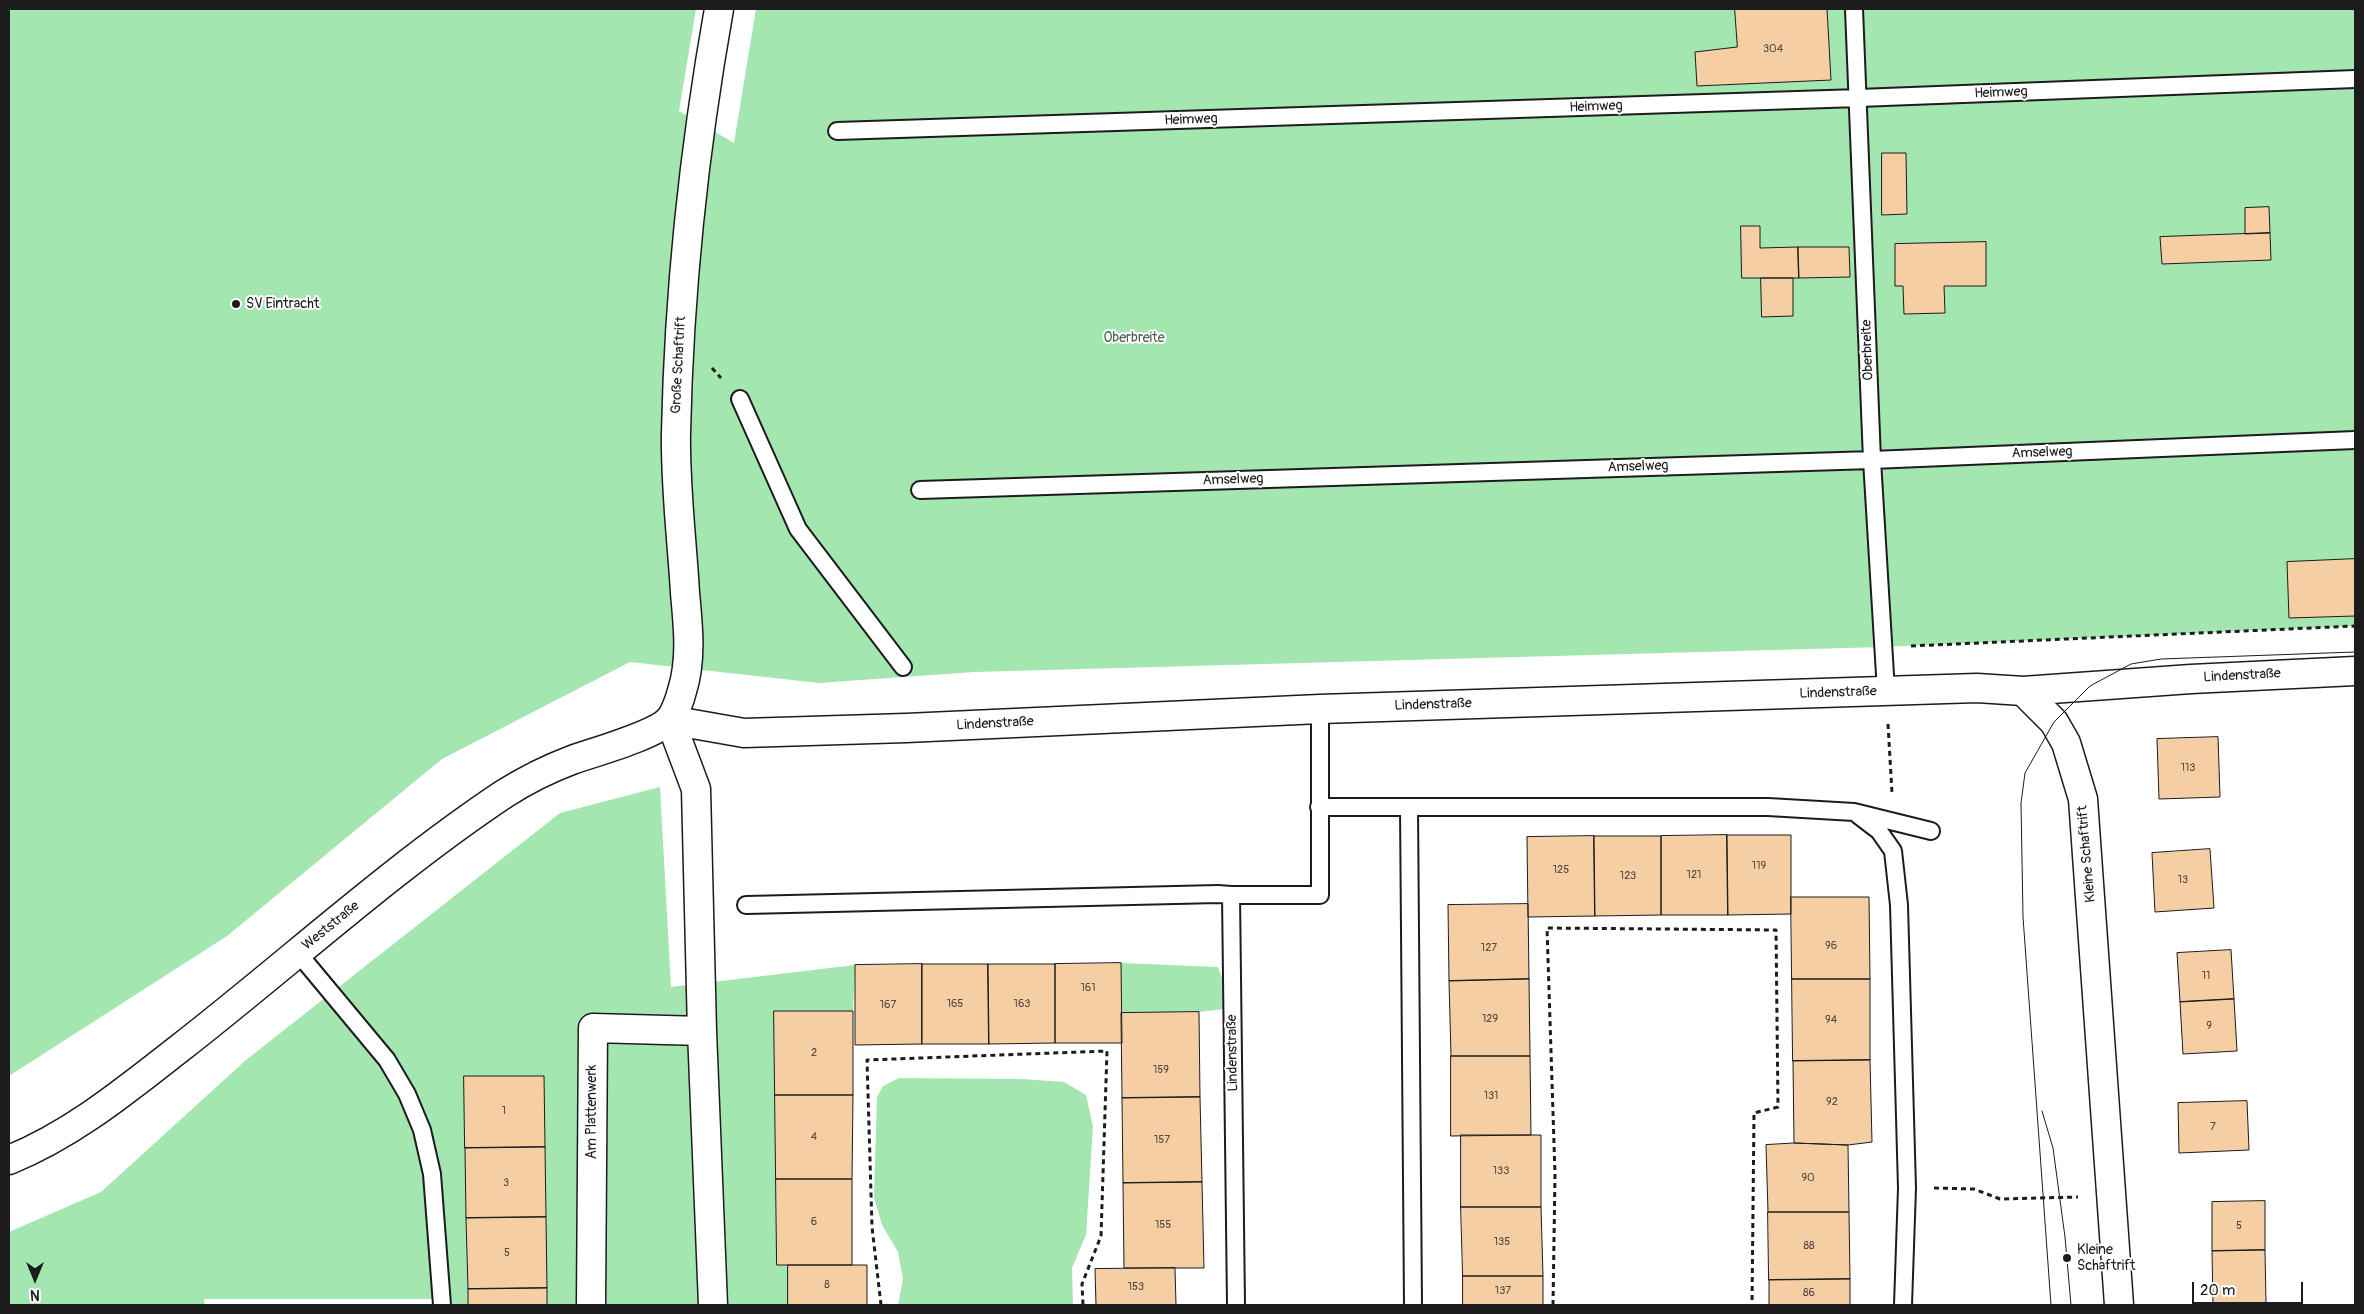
<!DOCTYPE html>
<meta charset="utf-8">
<style>
body{margin:0}
#map{position:relative;width:2364px;height:1314px;overflow:hidden;background:#fff;font-family:Pangolin,sans-serif}
canvas{display:block}
.frame{position:absolute;inset:0;border:10px solid #1c1c1c;pointer-events:none}
.north{position:absolute;left:10px;top:1254px;width:50px;height:50px;-webkit-text-stroke:4px #fff;paint-order:stroke;rotate:180deg;font-size:14px;font-weight:700;line-height:20px;text-align:center;color:#1c1c1c}
.north::after{content:'';display:block;margin:auto;width:18px;height:22px;background:#1c1c1c;clip-path:polygon(50% 0,100% 100%,50% 72%,0 100%)}
.scale{position:absolute;left:2192px;top:1282px;width:111px;height:22px;box-sizing:border-box;border:2px solid #1c1c1c;border-top:0;padding-left:6px;font-size:15px;line-height:18px;white-space:nowrap;color:#1c1c1c;-webkit-text-stroke:4px #fff;paint-order:stroke}
</style>
<div id="map">
<canvas width="2364" height="1314"></canvas>
<div class="frame"></div>
<div class="north">N</div>
<div class="scale">20 m</div>
</div>
<script>
const ctx = document.querySelector('canvas').getContext('2d');
ctx.lineJoin = 'round';
function paint(path, color) {
  ctx.fillStyle = color;
  ctx.fill(path, 'evenodd');
}
function trace(path, color, width, dash) {
  ctx.strokeStyle = color;
  ctx.lineWidth = width;
  ctx.lineCap = dash ? 'butt' : 'round';
  ctx.setLineDash(dash || []);
  ctx.stroke(path);
}
function label(font, color, halo, rows, align = 'center') {
  ctx.font = font + ' Pangolin,sans-serif';
  ctx.lineWidth = 4;
  ctx.setLineDash([]);
  ctx.textBaseline = 'middle';
  ctx.strokeStyle = halo;
  ctx.fillStyle = color;
  for (const [text, x, y, turn = 0] of rows) {
    ctx.save();
    ctx.translate(x, y);
    ctx.rotate((+turn || 0) * Math.PI / 180);
    ctx.textAlign = isNaN(turn) ? turn : align;
    if (halo) ctx.strokeText(text, 0, 0);
    ctx.fillText(text, 0, 0);
    ctx.restore();
  }
}
const green = new Path2D(`
 M9 9H696L679 111 734 143 756 9H2355V626L1882 647 974 672 819 683 630 662 442 759 227 936 9 1076Z
 M660 787 671 987 855 965 853 1011H774L777 1264 788 1265V1305H445L441 1299H204L205 1305H9V1232L101 1192 246 1060 560 813Z
 M1121 963 1218 967 1232 1008 1199 1012 1121 1013Z
 M899 1078 1021 1079 1064 1082 1086 1095 1093 1127 1086 1235 1072 1268 1073 1305H898L903 1279 898 1252 882 1225 874 1197 877 1097 883 1086Z`);
const building = new Path2D(`
 M1735 9H1827L1831 80 1697 86 1695 52 1737 47Z
 M1882 153H1906L1907 214 1882 215Z
 M2269 207 2270 233 2245 234V208Z
 M1741 226H1760V248L1798 247 1799 278H1742Z
 M2270 233 2271 260 2162 264 2160 237Z
 M1986 242V286H1944L1945 313 1904 314 1903 286H1895V244Z
 M1798 247H1849L1850 277 1799 278Z
 M1761 278H1793V316L1762 317Z
 M2355 559V616L2289 618 2287 562Z
 M2218 737 2220 797 2159 799 2157 739Z
 M1727 835 1728 915H1661V836Z
 M1727 835H1791V914L1728 915Z
 M1594 836 1595 916 1528 917 1527 837Z
 M1594 836H1661V915L1595 916Z
 M2210 849 2214 908 2155 912 2152 853Z
 M1791 897H1869L1870 979H1792Z
 M1528 904 1529 979 1449 981 1448 905Z
 M2231 950 2234 999 2180 1002 2177 953Z
 M1121 963 1122 1043H1055V964Z
 M922 964H988L989 1044H922Z
 M922 964V1044L855 1045V965Z
 M988 964H1055V1043L989 1044Z
 M1529 979 1530 1056H1451L1449 981Z
 M1792 979H1870V1060L1793 1061Z
 M2234 999 2237 1051 2183 1054 2180 1002Z
 M774 1011H853V1095H775Z
 M1199 1012 1200 1097 1122 1098 1121 1013Z
 M1451 1056H1530L1531 1135 1451 1136Z
 M1870 1060 1872 1142 1848 1145 1794 1143 1793 1061Z
 M464 1076H544L545 1147 465 1148Z
 M775 1095H853L852 1179H776Z
 M1200 1097 1202 1182 1123 1183 1122 1098Z
 M2247 1101 2249 1150 2179 1153 2178 1103Z
 M1461 1135H1541V1207H1461Z
 M1794 1143 1848 1145 1849 1212H1768L1766 1145Z
 M545 1147 546 1217 466 1218 465 1148Z
 M776 1179H852V1265H777Z
 M1202 1182 1204 1268H1124L1123 1183Z
 M2265 1201V1250L2212 1251V1202Z
 M1461 1207H1541L1543 1276H1463Z
 M1768 1212H1849L1850 1279 1769 1280Z
 M546 1217 547 1288 468 1289 466 1218Z
 M2265 1250 2266 1303 2213 1304 2212 1251Z
 M788 1265H867V1305H788Z
 M1175 1268 1176 1305H1096L1095 1269Z
 M1463 1276H1543V1305H1463Z
 M1850 1279V1305H1769V1280Z
 M547 1288V1305H468V1289Z`);
const path = new Path2D(`
 M712 368 721 378
 M1911 646 2355 626
 M1888 724 1892 793
 M1934 1188 1974 1189 2000 1199 2078 1197
 M881 1305 872 1227 867 1060 1107 1051 1101 1236 1082 1284 1083 1305
 M1553 1305 1555 1174 1547 928 1776 930 1778 1107 1754 1113 1752 1305`);
const lane = new Path2D(`
 M1854 9 1872 460 1886 691
 M837 131 1859 98 2355 79
 M740 399 798 529 903 667
 M920 490 1872 460 2355 440
 M1319 807H1768L1854 812 1931 831
 M1409 807 1413 1305
 M1858 815 1879 831 1893 851 1899 905 1907 1188 1903 1305
 M746 905 1218 894 1231 895
 M298 953 387 1060 407 1094 422 1130 432 1174 442 1305
 M1236 1305 1231 895H1320V709`);
const street = new Path2D(`
 M2023 691 2054 722 2066 743 2083 799 2119 1305
 M670 720 744 733 906 728 1320 709 1977 688 2023 691 2191 679 2355 671
 M670 720 696 789 702 1031
 M591 1305 593 1028 702 1031 713 1305`);
const secondary = new Path2D(`
 M9 1160C73 1134 126 1090 180 1048 288 964 390 870 504 794 526 780 548 769 572 760 594 752 657 735 670 719 675 713 680 699 682 691 692 660 688 625 685 593 682 540 675 486 676 433 679 291 694 149 719 9`);
const tram = new Path2D(`
 M2042 1111 2053 1148 2065 1237 2071 1305
 M2051 1305 2023 917 2021 803 2025 773 2054 722 2090 686 2131 664 2161 659 2355 652`);
const markers = [
 [236,304,5,"#1c1c1c"],
 [2067,1258,5,"#1c1c1c"]
];
const numberNames = [
 ["304",1773,49],
 ["113",2188,768],
 ["119",1759,866],
 ["125",1561,870],
 ["121",1694,875],
 ["123",1628,876],
 ["13",2183,880],
 ["96",1831,946],
 ["127",1489,948],
 ["11",2206,976],
 ["161",1088,988],
 ["165",955,1004],
 ["163",1022,1004],
 ["167",888,1005],
 ["129",1490,1019],
 ["94",1831,1020],
 ["9",2209,1026],
 ["2",814,1053],
 ["159",1161,1070],
 ["131",1491,1096],
 ["92",1832,1102],
 ["1",504,1111],
 ["7",2213,1127],
 ["4",814,1137],
 ["157",1162,1140],
 ["133",1501,1171],
 ["90",1808,1178],
 ["3",506,1183],
 ["6",814,1222],
 ["155",1163,1225],
 ["5",2239,1226],
 ["135",1502,1242],
 ["88",1809,1246],
 ["5",507,1253],
 ["8",827,1285],
 ["153",1136,1287],
 ["137",1503,1291],
 ["86",1809,1293]
];
const streetNames = [
 ["Heimweg",2001,93,-2],
 ["Heimweg",1596,107,-2],
 ["Heimweg",1191,120,-2],
 ["Oberbreite",1868,350,-92],
 ["Große Schaftrift",679,365,-87],
 ["Amselweg",2042,453,-2],
 ["Amselweg",1638,467,-2],
 ["Amselweg",1233,480,-2],
 ["Lindenstraße",2242,676,-3],
 ["Lindenstraße",1838,693,-2],
 ["Lindenstraße",1433,705,-2],
 ["Lindenstraße",995,724,-3],
 ["Kleine Schaftrift",2087,854,-95],
 ["Weststraße",331,926,-39],
 ["Lindenstraße",1233,1053,-91],
 ["Am Plattenwerk",592,1112,-90]
];
const poiNames = [
 ["SV Eintracht",246,304],
 ["Kleine",2077,1250],
 ["Schaftrift",2077,1266]
];
const parkNames = [
 ["Oberbreite",1134,338]
];
paint(green, '#a3e6b0');
paint(building, '#f5cea4');
trace(building, '#1c1c1c', 1);
trace(lane, '#1c1c1c', 20);
trace(street, '#1c1c1c', 31);
trace(secondary, '#1c1c1c', 31);
trace(path, '#1c1c1c', 3, [5, 4]);
trace(lane, '#fff', 16);
trace(street, '#fff', 28);
trace(secondary, '#fff', 28);
trace(tram, '#1c1c1c', 1);
for (const [x, y, r, color] of markers) {
  const dot = new Path2D();
  dot.arc(x, y, r, 0, 2 * Math.PI);
  ctx.fillStyle = color;
  ctx.fill(dot);
  trace(dot, '#fff', 2);
}
label('11px', '#52483e', null, numberNames);
label('14px', '#1c1c1c', '#fff', streetNames);
label('14px', '#1c1c1c', '#fff', poiNames, 'left');
label('14px', '#4b6350', '#fff', parkNames);
</script>
